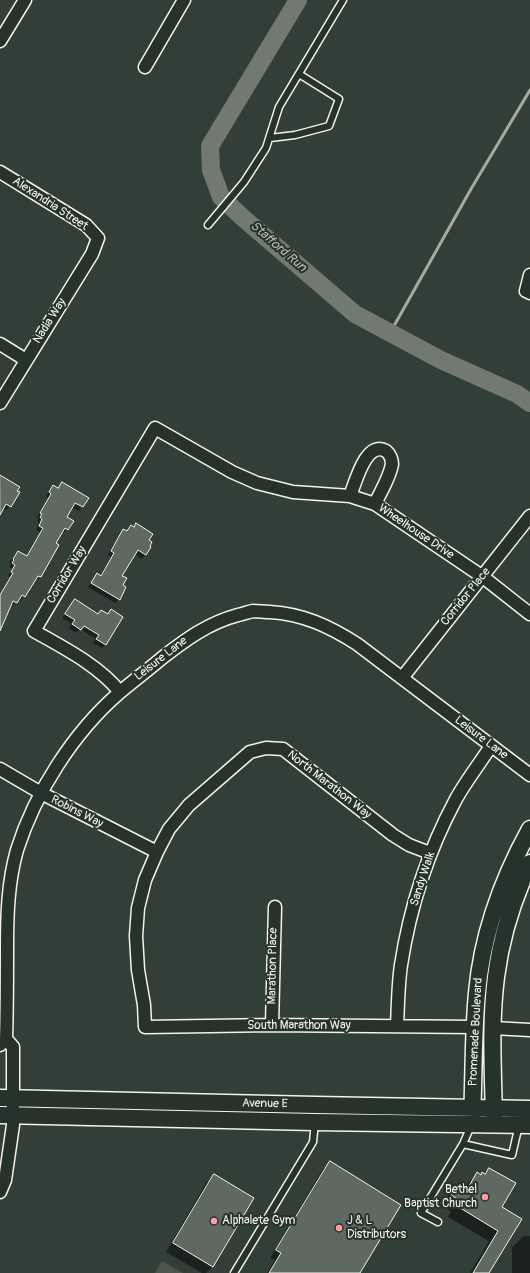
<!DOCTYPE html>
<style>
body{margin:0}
canvas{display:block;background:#323e38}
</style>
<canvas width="530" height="1273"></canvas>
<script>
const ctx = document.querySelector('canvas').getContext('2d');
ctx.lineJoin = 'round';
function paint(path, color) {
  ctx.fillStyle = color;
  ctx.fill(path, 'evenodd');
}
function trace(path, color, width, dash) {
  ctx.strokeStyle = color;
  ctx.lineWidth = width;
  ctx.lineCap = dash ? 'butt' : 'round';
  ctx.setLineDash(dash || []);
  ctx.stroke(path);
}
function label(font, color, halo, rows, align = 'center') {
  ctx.font = font + ' Pangolin,sans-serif';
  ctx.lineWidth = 4;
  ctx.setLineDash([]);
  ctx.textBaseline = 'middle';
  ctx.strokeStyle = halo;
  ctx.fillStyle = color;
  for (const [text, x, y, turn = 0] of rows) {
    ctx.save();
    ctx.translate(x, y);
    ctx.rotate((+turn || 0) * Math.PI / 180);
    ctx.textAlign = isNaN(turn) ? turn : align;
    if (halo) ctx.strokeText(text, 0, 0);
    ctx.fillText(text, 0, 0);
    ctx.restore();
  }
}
const green = new Path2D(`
 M162 1261 183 1273H155Z`);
const shadow = new Path2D(`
 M0 476 18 493 10 506 6 510 3 508 0 514Z
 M62 484 87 498 79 511 72 507 66 518 72 522 64 533 62 532 54 544 40 577 36 580H35L20 601 18 599 12 606 10 605 0 622V594L10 577 8 576 12 569 9 567 11 564 9 563 18 552 26 556 40 532 36 530 39 523 37 521 39 518 37 517 48 498 46 496 53 486 57 489Z
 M136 524 148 540V546L150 547 142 559 134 554 121 576V585L119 599 115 603 88 587 97 574 100 576 111 557 108 555 120 534 123 530 126 532 131 526 133 527Z
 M75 600 97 615 107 614 111 610 106 645 102 648 93 643 96 639 80 629 76 633 69 628 72 624 62 618Z
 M330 1163 359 1273H267L275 1260 270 1258 323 1169Z
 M489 1169 500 1208 520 1219 488 1273H470L489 1241 448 1217 451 1211 441 1205 445 1199 455 1188 462 1192 467 1184 477 1174 480 1176Z
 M214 1175 253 1198 212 1267 206 1273H202L166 1252 206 1183Z
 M524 1236H530V1273H512V1247Z`);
const stream = new Path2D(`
 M390 333 471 189 530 90`);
const river = new Path2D(`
 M298 0 210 146 211 170 221 197 242 217 355 314 441 360 517 394 530 403`);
const building = new Path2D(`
 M0 475 20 487 17 491 20 492 11 507 6 504 0 515Z
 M62 482 89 498 83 507 75 503 67 517 74 521 68 530 65 528 56 543 59 545 41 577 38 576 25 597 22 595 17 603 13 601 0 631V595L13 573 11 572 15 565 12 563 14 560 13 559 18 551 27 556 43 528 39 526 42 519 40 517 42 514 40 513 51 494 49 492 53 485 58 488Z
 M136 523 153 534 149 540 152 542 150 546 151 547 146 555 138 550 122 576 127 578 123 585 126 587 120 600 91 583 97 573 101 576 114 553 111 551 123 529 127 531 131 525 134 527Z
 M75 599 98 614 101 610 108 614 111 609 123 617 106 645 96 639 99 635 84 626 81 630 72 624 75 620 65 614Z
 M330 1161 401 1205 360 1273H269L281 1253 276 1250Z
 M489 1168 516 1183 502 1207 522 1219 489 1273H473L498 1231 457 1206 460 1201 451 1195 455 1187 465 1193 477 1172 481 1175 482 1172 485 1174Z
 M214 1174 254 1198 213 1267 173 1243Z`);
const lane = new Path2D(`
 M270 138 295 135 329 126 339 99 299 74
 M208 225 244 182 266 148 279 107 343 0
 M463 1144 512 1155 519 1125
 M438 1222 421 1213 463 1144 471 1126
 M234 1273 313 1142 315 1122`);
const street = new Path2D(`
 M0 41 25 0
 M145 67 184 0
 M0 172 86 225 98 238 92 254 0 403
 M530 275 526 291 530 293
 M0 344 26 360
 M350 496C355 484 366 439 386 451 390 454 392 460 392 464 390 477 380 493 375 504
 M402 678 530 516
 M120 692C98 665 64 648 34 631L155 428 232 472 257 483 293 492 350 496 375 504 483 577 530 614
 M0 769 41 793 157 852
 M430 853 409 845 393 835 283 749 266 748 250 752 189 805 169 829 157 852 145 880 138 908 136 936 138 970 144 1005 145 1027 272 1025 475 1027
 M272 1025 275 907
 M397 1026C398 1006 398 985 401 965 410 907 428 851 456 799 466 781 480 763 491 746
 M493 1028 530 1030
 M0 1045 6 1039C7 1008 7 978 7 947 7 914 8 882 17 850 35 793 73 733 119 693 133 681 148 670 162 658 185 640 208 623 238 615 243 614 248 612 253 611 259 611 264 612 270 612 303 614 329 626 357 644L530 775
 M0 1192 5 1180 13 1125V1047L6 1039`);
const secondary = new Path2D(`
 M0 1098 316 1105 530 1109
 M0 1115 315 1122 530 1125
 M472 1118C474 1076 473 1034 477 993 482 935 502 880 530 829
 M494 1118C493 1071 490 1023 496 977 501 938 513 899 530 863`);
const markers = [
 [485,1197,4,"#ff9aa2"],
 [214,1221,4,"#ff9aa2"],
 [339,1228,4,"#ff9aa2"]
];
const streetNames = [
 ["Alexandria Street",50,204,33],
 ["Nadia Way",50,321,-58],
 ["Wheelhouse Drive",416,532,34],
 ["Corridor Way",67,575,-59],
 ["Corridor Place",466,597,-51],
 ["Leisure Lane",161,659,-38],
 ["Leisure Lane",481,738,37],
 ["North Marathon Way",329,785,38],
 ["Robins Way",77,812,27],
 ["Sandy Walk",423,879,-72],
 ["Marathon Place",273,966,-89],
 ["South Marathon Way",299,1026],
 ["Promenade Boulevard",476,1032,-87],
 ["Avenue E",265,1104,1]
];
const poiNames = [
 ["Bethel",477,1190,"right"],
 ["Baptist Church",477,1204,"right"],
 ["Alphalete Gym",222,1221],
 ["J & L",347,1221],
 ["Distributors",347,1235]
];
const waterNames = [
 ["Stafford Run",278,247,41]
];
paint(green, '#4c564f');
paint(shadow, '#0007');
trace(stream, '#a6a9a1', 3);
trace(river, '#727972', 18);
paint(building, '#5f6861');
trace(building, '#f4f1e8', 1);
trace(lane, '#f4f1e8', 9);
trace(street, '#f4f1e8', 15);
trace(secondary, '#f4f1e8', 19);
trace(lane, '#26332d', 6);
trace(street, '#26332d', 12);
trace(secondary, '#26332d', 16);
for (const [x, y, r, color] of markers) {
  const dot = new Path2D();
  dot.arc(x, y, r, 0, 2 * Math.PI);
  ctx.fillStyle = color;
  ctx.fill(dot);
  trace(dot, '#26332d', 1.5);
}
label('12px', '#f4f1e8', '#26332d', streetNames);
label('12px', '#f4f1e8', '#26332d', poiNames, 'left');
label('italic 13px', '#babbb3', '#26332d', waterNames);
</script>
